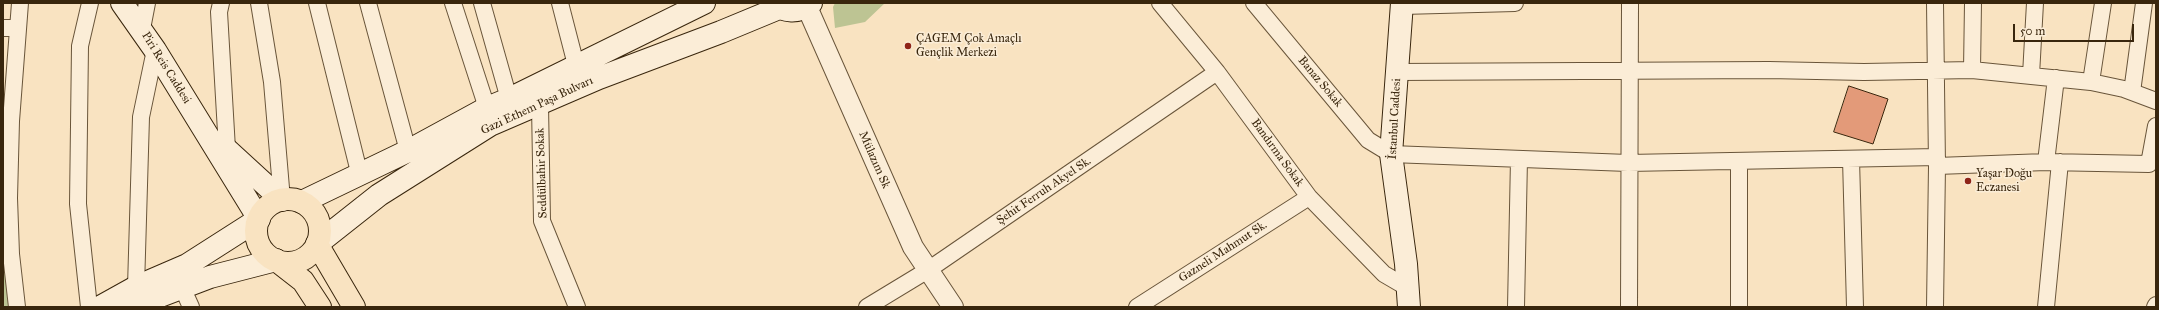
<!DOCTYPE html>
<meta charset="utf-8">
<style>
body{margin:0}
#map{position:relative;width:2159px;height:310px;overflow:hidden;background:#f9e3c1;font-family:"IM FELL Great Primer",serif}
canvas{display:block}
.frame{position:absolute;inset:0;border:4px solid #39260d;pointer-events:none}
.scale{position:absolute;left:2013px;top:24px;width:121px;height:18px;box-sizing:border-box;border:2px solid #39260d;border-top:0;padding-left:5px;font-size:12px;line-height:14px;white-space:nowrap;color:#39260d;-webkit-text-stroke:3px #fbedd7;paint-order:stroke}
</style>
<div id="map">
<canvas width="2159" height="310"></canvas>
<div class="frame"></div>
<div class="scale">50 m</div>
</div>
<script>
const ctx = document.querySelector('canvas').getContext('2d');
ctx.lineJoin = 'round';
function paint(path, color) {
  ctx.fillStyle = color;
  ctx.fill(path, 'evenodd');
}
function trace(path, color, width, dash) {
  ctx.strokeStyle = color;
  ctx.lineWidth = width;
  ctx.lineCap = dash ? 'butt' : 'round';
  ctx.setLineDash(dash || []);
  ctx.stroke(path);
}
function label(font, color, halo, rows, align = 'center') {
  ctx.font = font + ' "IM FELL Great Primer",serif';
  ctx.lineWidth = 3;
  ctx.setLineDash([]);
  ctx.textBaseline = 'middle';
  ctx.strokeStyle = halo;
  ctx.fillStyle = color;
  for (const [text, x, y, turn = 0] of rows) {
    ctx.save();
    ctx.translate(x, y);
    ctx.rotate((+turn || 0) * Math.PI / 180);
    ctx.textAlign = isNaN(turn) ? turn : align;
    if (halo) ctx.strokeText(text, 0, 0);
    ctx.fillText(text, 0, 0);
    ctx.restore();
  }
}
const green = new Path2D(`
 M835 3H885L865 22 835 28 833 7Z
 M3 225 10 307H3Z`);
const building = new Path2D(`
 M1849 86 1888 99 1873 144 1834 132Z`);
const minor = new Path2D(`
 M221 3 219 12 227 149
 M259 3 272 82 282 200
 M317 3 360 176
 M368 3 408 151
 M453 3 487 108
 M482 3 509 99
 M560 3 576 65
 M1160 3 1217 72 1309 197 1384 274 1408 288
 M1254 3 1368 140 1391 154 1628 163 1937 157
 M1402 6 1515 3
 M3 28H18
 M142 29 147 3
 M1972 70 1973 3
 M1397 72 1769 70 1864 72 1972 70 2091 82 2124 89 2156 101
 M2031 75 2035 3
 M2091 82 2103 3
 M2132 92 2144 3
 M540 105 542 221 577 307
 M1851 159 1855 307
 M1739 161V307
 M2046 162 2056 78
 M1937 166 2046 162 2149 164 2156 126
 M136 287 141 117 155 50
 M182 287 191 307
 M17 307 11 254 9 198 11 121 20 3
 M89 307 78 204 80 46 90 3
 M867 307 928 270 1217 72
 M1137 307 1309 197
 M1516 307 1519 159
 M1629 307 1630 3
 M1935 307 1937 166 1935 3
 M2046 307 2060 162
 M2155 307 2156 305`);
const tertiary = new Path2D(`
 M807 7 913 247 953 307`);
const secondary = new Path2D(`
 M771 3C784 12 799 14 811 3
 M1402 3 1391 154 1406 264 1409 307
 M222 145 282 200
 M302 202 408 151 487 108 509 99 704 3
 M317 244 379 195 490 125 599 78 721 32 779 8
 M100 307 136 287 187 265 259 219 155 50 122 3
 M131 307 210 277 276 260`);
const primary = new Path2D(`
 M256 231a32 32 0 1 1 64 0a32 32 0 1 1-64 0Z
 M317 244 354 307
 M276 260 303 281 320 307`);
const markers = [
 [908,46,4,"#8f2418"],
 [1968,181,4,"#8f2418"]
];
const poiNames = [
 ["ÇAGEM Çok Amaçlı",916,39],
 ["Gençlik Merkezi",916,53],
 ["Yaşar Doğu",1976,174],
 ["Eczanesi",1976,188]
];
const streetNames = [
 ["Piri Reis Caddesi",166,68,58],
 ["Banaz Sokak",1320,82,50],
 ["Gazi Ethem Paşa Bulvarı",537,106,-25],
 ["İstanbul Caddesi",1395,119,-87],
 ["Bandırma Sokak",1277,153,54],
 ["Mülazım Sk",874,160,66],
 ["Seddülbahir Sokak",542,173,-92],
 ["Şehit Ferruh Akyel Sk.",1044,191,-34],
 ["Gazneli Mahmut Sk.",1223,252,-33]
];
paint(green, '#bdc493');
paint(building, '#e39a79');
trace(building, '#39260d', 1);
trace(minor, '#69553a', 18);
trace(tertiary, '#69553a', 22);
trace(secondary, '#39260d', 24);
trace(primary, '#39260d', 24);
trace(minor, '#fbedd7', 16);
trace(tertiary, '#fbedd7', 20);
trace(secondary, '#fbedd7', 22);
trace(primary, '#f9e3c1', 22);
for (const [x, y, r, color] of markers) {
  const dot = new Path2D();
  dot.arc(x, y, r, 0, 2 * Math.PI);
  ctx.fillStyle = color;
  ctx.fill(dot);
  trace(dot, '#fbedd7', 1.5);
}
label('12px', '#39260d', '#fbedd7', poiNames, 'left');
label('12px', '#39260d', '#fbedd7', streetNames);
</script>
